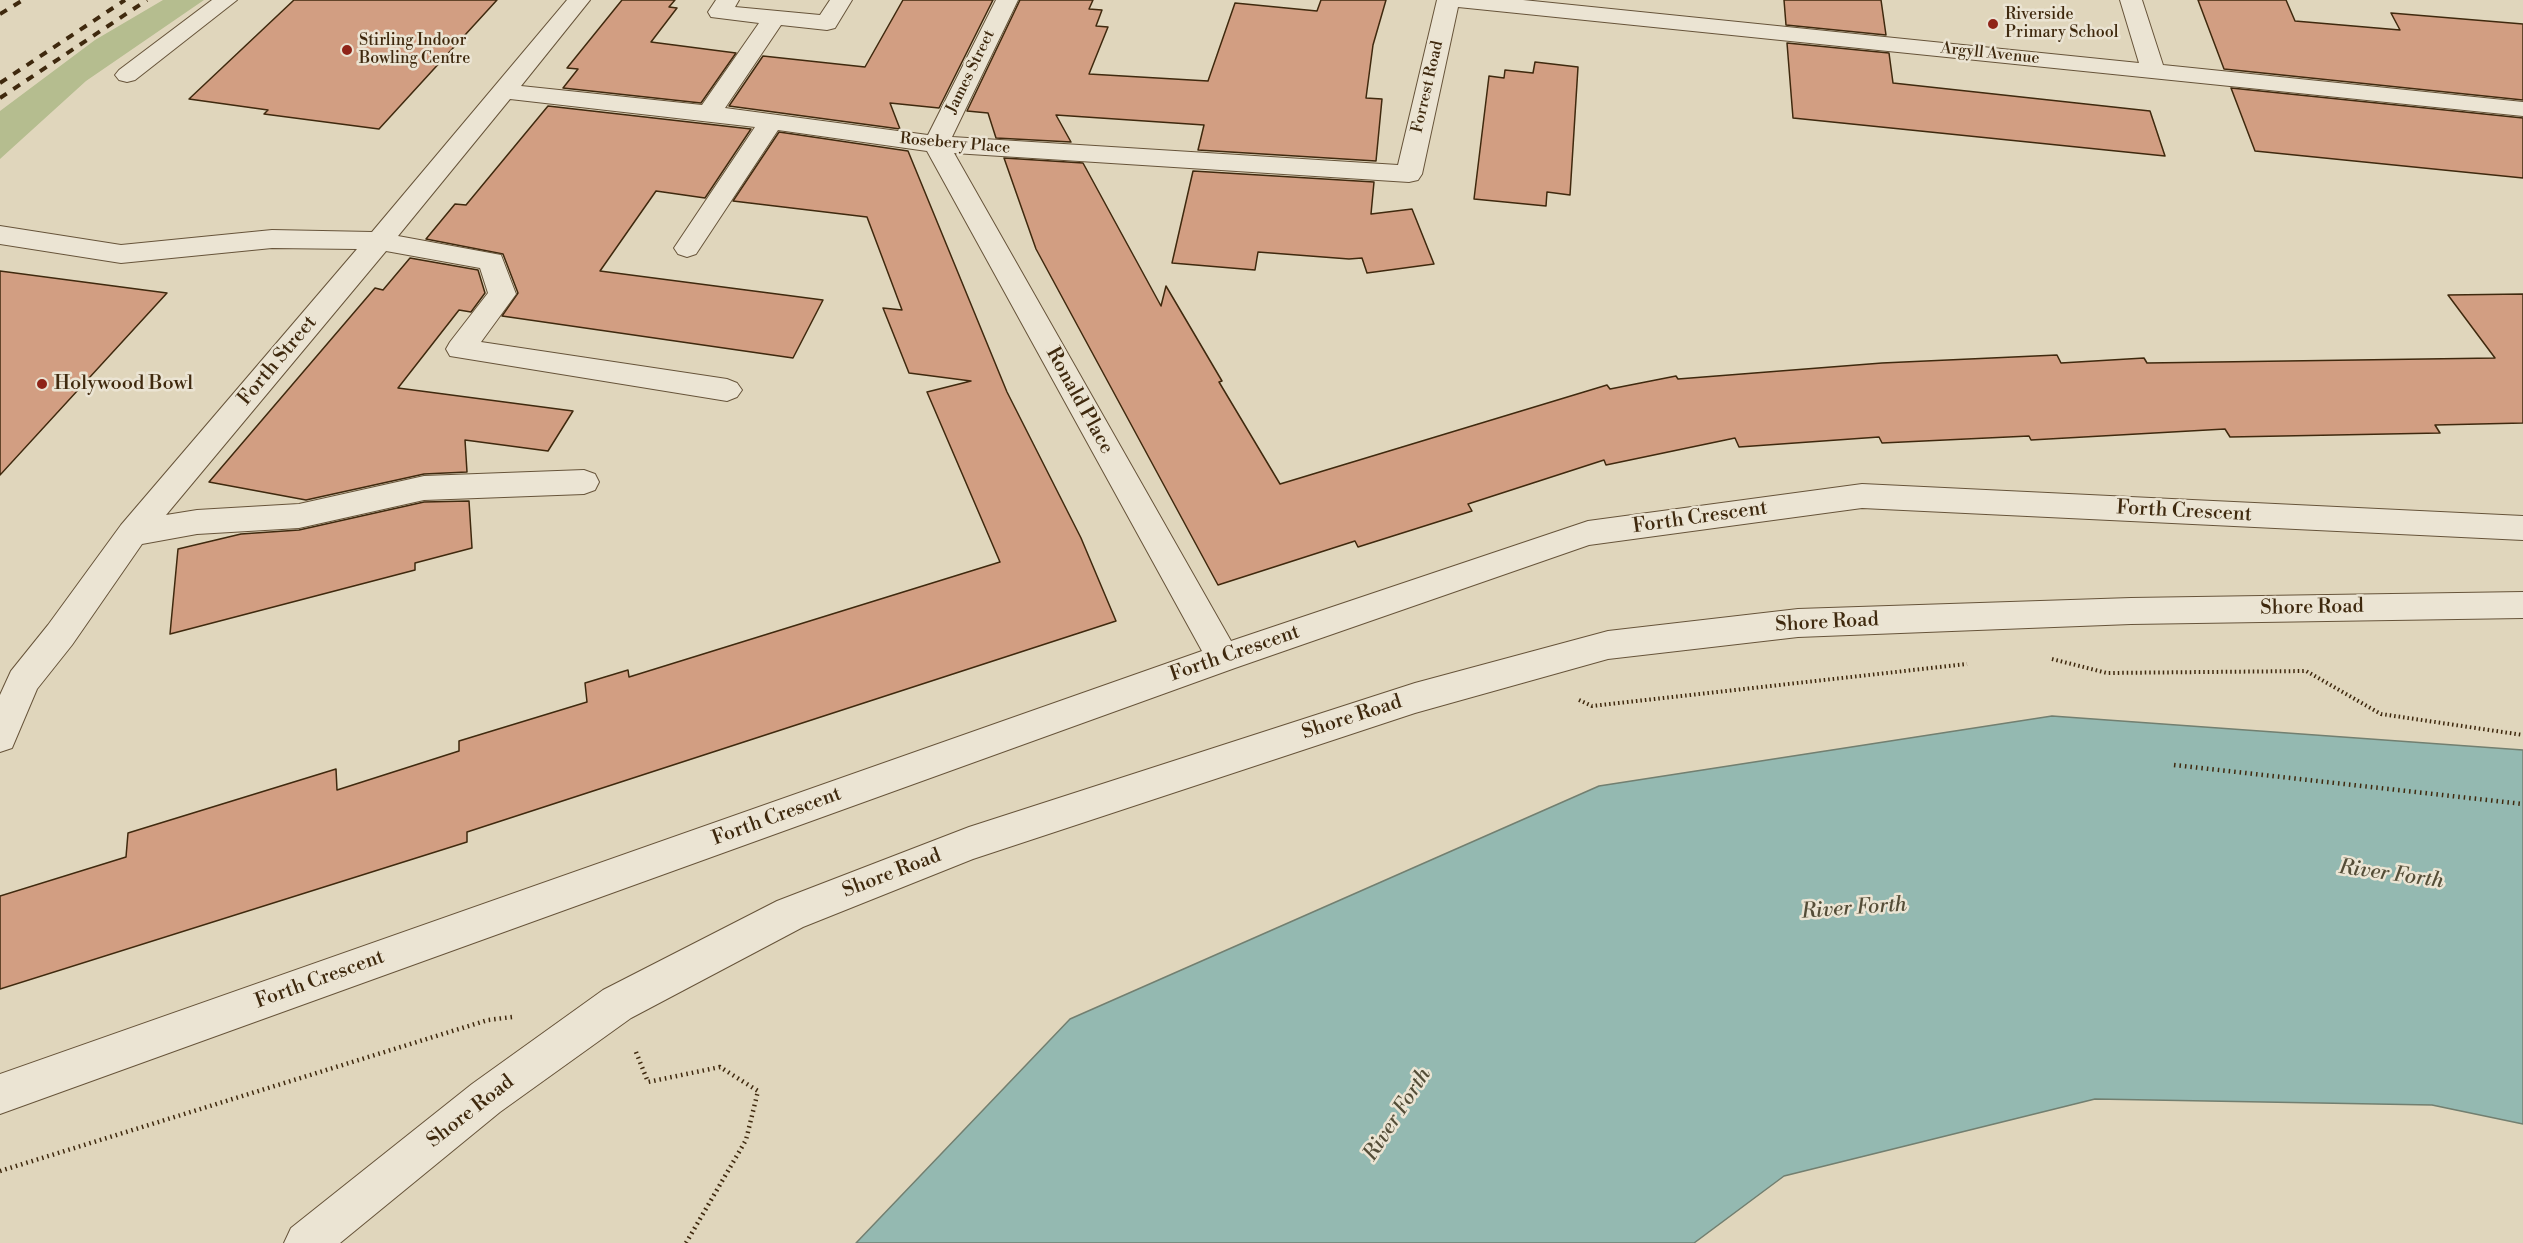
<!DOCTYPE html>
<style>
body{margin:0}
canvas{display:block;background:#e0d6bc}
</style>
<canvas width="2523" height="1243"></canvas>
<script>
const ctx = document.querySelector('canvas').getContext('2d');
ctx.lineJoin = 'round';
function paint(path, color) {
  ctx.fillStyle = color;
  ctx.fill(path, 'evenodd');
}
function trace(path, color, width, dash) {
  ctx.strokeStyle = color;
  ctx.lineWidth = width;
  ctx.lineCap = dash ? 'butt' : 'round';
  ctx.setLineDash(dash || []);
  ctx.stroke(path);
}
function label(font, color, halo, rows, align = 'center') {
  ctx.font = font + ' "Libre Bodoni",serif';
  ctx.lineWidth = 5;
  ctx.setLineDash([]);
  ctx.textBaseline = 'middle';
  ctx.strokeStyle = halo;
  ctx.fillStyle = color;
  for (const [text, x, y, turn = 0] of rows) {
    ctx.save();
    ctx.translate(x, y);
    ctx.rotate((+turn || 0) * Math.PI / 180);
    ctx.textAlign = isNaN(turn) ? turn : align;
    if (halo) ctx.strokeText(text, 0, 0);
    ctx.fillText(text, 0, 0);
    ctx.restore();
  }
}
const green = new Path2D(`
 M163 0H204L86 81 0 159V111L95 40Z`);
const water = new Path2D(`
 M2052 716 2523 750V1124L2432 1105 2095 1099 1784 1176 1694 1243H856L1070 1019 1599 786Z`);
const building = new Path2D(`
 M294 0H497L379 129 264 114 268 110 189 99Z
 M622 0H675L669 7 677 8 651 42 736 53 701 103 563 88 578 69 567 68Z
 M903 0H993L939 108 890 103 900 129 729 106 763 56 865 67Z
 M1020 0H1093L1089 9 1102 10 1096 26 1108 27 1089 74 1208 81 1235 3 1317 11 1321 0H1386L1373 45 1366 98 1382 99 1376 161 1198 150 1204 125 1056 115 1071 142 996 138 988 113 967 111Z
 M1784 0H1881L1886 35 1786 25Z
 M2198 0H2286L2295 21 2400 30 2391 13 2523 24V100L2224 69Z
 M1787 43 1889 53 1893 83 2150 111 2165 156 1793 118Z
 M1535 62 1578 67 1570 195 1547 192 1546 206 1474 199 1489 76 1504 78 1505 70 1533 73Z
 M2231 88 2523 118V178L2255 151Z
 M548 106 751 129 705 198 656 191 600 271 823 300 793 358 502 316 518 293 503 254 426 239 455 204 466 205Z
 M779 132 908 151 1007 392 1081 538 1116 621 467 832V842L0 989V896L126 857 128 833 336 769 337 790 459 751V741L587 702 585 683 628 670 629 677 1000 562 927 392 971 381 909 373 883 308 902 310 867 217 733 201Z
 M1004 158 1083 163 1161 306 1166 286 1222 381 1219 382 1280 484 1607 385 1610 389 1676 376 1678 379 1882 363 2057 355 2061 363 2144 358 2147 363 2495 358 2448 295 2523 294V423L2435 425 2440 433 2230 437 2225 429 2031 440 2029 436 1882 443 1879 437 1739 447 1735 438 1606 465 1604 460 1468 504 1472 511 1358 547 1355 541 1218 585 1036 249Z
 M1193 171 1374 182 1371 214 1412 209 1434 264 1367 273 1362 258 1349 259 1258 252 1255 270 1172 263Z
 M410 258 478 270 485 293 471 312 459 310 398 388 573 411 548 451 465 440 467 472 424 474 306 500 209 482 375 288 383 290Z
 M0 271 167 293 0 475Z
 M469 501 472 548 415 563V570L170 634 178 549 241 534 299 530 424 502Z`);
const pathFar1 = new Path2D(`
 M2052 659 2107 673 2306 671 2381 714 2523 735
 M1579 700 1592 706 1967 664`);
const path = new Path2D(`
 M2174 765 2523 804
 M636 1052 648 1082 720 1067 758 1091 746 1140 686 1243
 M0 1171 488 1020 512 1017`);
const minor = new Path2D(`
 M212 0H237L135 80 127 82 119 80 115 75 119 70Z
 M567 0H590L521 86 702 105 759 23 711 17 708 12 716 0H739L735 7 820 15 830 0H852L835 28 827 30 781 25 725 108 928 135 996 0H1018L952 137 1398 165 1437 0H1523L2139 63 2120 0H2142L2163 65 2523 102V116L1458 7 1422 174 1418 180 1409 182 954 153 1231 641 1588 521 1862 484 2523 516V540L1862 508 1589 545 1235 668 0 1114V1074L1202 651 927 151 778 130 696 254 687 257 678 254 674 248 755 127 510 99 398 236 501 255 516 294 481 342 727 379 737 383 742 390 737 397 727 401 450 356 446 349 450 342 488 293 480 268 386 251 166 515 197 510 299 504 424 476 584 470 595 474 599 482 595 490 584 494 424 500 299 528 197 534 142 544 72 645 37 689 12 748 0 752V695L11 671 48 625 121 525 357 249 272 248 121 263 0 244V226L121 245 272 230 372 232Z
 M2523 592V618L2131 624 1798 637 1608 659 1415 713 973 859 803 927 631 1018 500 1112 340 1243H284L291 1228 472 1084 603 990 777 901 969 827 1415 683 1608 631 1798 609 2131 598Z`);
const rail = new Path2D(`
 M0 14 23 0
 M0 83 125 0
 M0 98 147 0`);
const markers = [
 [1993,24,6,"#8f2418"],
 [347,50,6,"#8f2418"],
 [42,384,6,"#8f2418"]
];
const farPoinames = [
 ["Riverside",2005,15],
 ["Primary School",2005,33],
 ["Stirling Indoor",359,41],
 ["Bowling Centre",359,59]
];
const farStreetnames = [
 ["Argyll Avenue",1990,54,6],
 ["James Street",971,72,-64],
 ["Forrest Road",1428,87,-77],
 ["Rosebery Place",955,144,5]
];
const streetNames = [
 ["Forth Street",278,361,-50],
 ["Ronald Place",1079,401,61],
 ["Forth Crescent",2184,512,3],
 ["Forth Crescent",1700,518,-8],
 ["Shore Road",2312,608,-1],
 ["Shore Road",1827,623,-3],
 ["Forth Crescent",1235,654,-19],
 ["Shore Road",1352,718,-18],
 ["Forth Crescent",777,817,-20],
 ["Shore Road",892,874,-21],
 ["Forth Crescent",320,980,-20],
 ["Shore Road",471,1112,-38]
];
const poiNames = [
 ["Holywood Bowl",54,384]
];
const waterNames = [
 ["River Forth",2391,875,8],
 ["River Forth",1854,909,-4],
 ["River Forth",1398,1115,-57]
];
paint(green, '#b5bd8f');
paint(water, '#94b9b1');
trace(water, '#727f70', 1.5);
paint(building, '#d29e82');
trace(building, '#3f290e', 1.5);
trace(minor, '#67543a', 2);
trace(pathFar1, '#3f290e', 4, [1.5, 3]);
trace(path, '#3f290e', 4.5, [1.5, 4]);
paint(minor, '#ebe4d3');
trace(rail, '#3f290e', 4, [8, 8]);
for (const [x, y, r, color] of markers) {
  const dot = new Path2D();
  dot.arc(x, y, r, 0, 2 * Math.PI);
  ctx.fillStyle = color;
  ctx.fill(dot);
  trace(dot, '#ebe4d3', 2);
}
label('16px', '#3f290e', '#ebe4d3', farPoinames, 'left');
label('16px', '#3f290e', '#ebe4d3', farStreetnames);
label('20px', '#3f290e', '#ebe4d3', streetNames);
label('20px', '#3f290e', '#ebe4d3', poiNames, 'left');
label('italic 21px', '#544d37', '#ebe4d3', waterNames);
</script>
